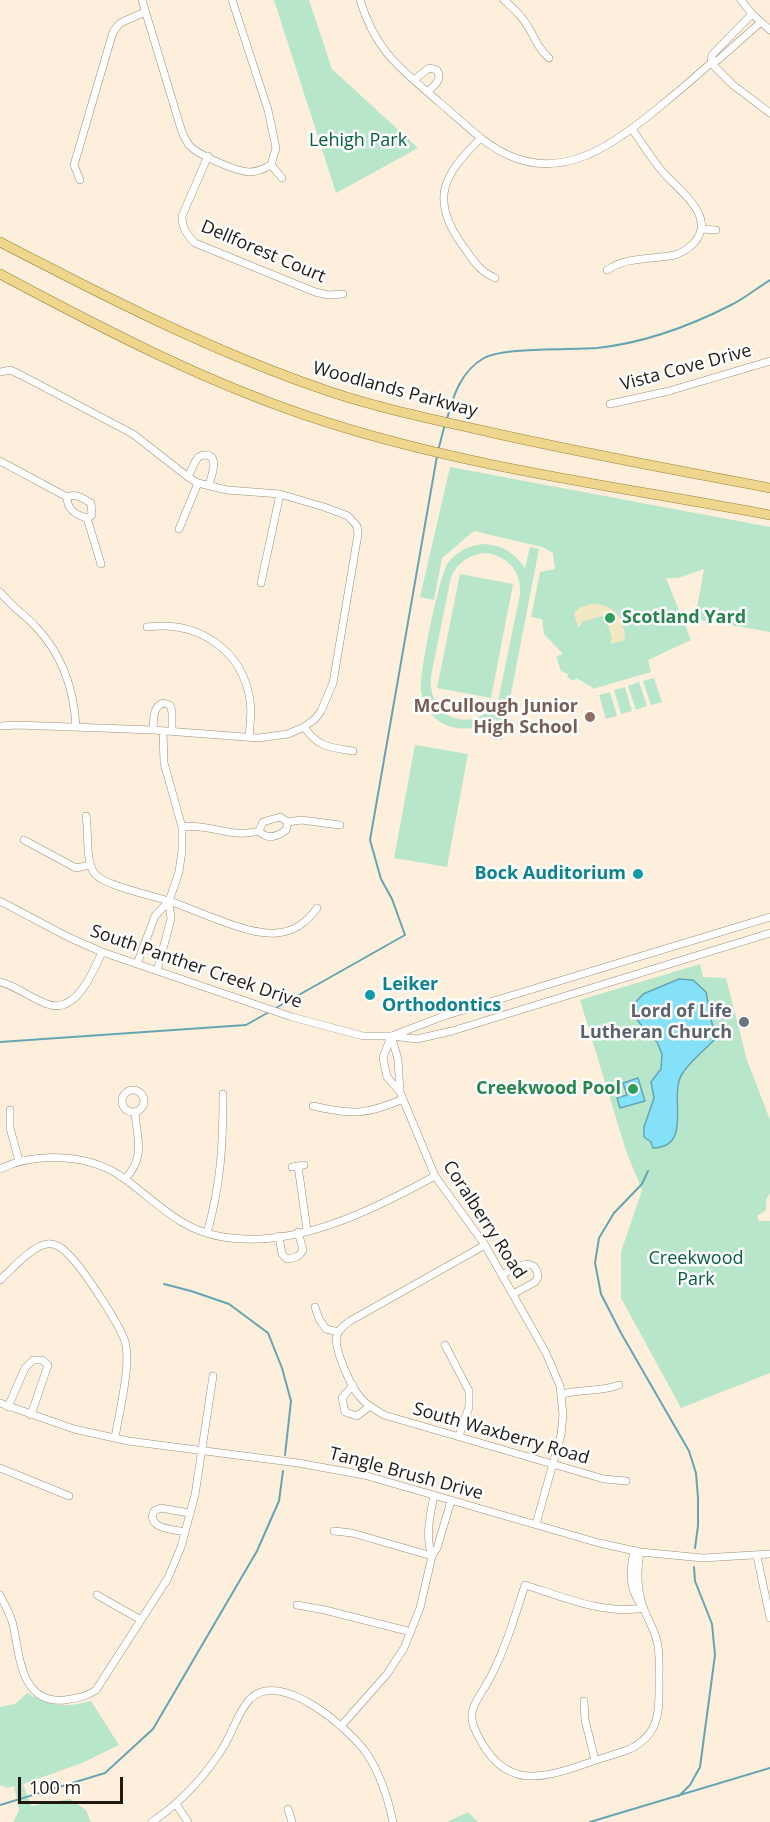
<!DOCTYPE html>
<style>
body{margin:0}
#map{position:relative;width:770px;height:1822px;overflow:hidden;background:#fdefdb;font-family:"Open Sans",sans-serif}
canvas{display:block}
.scale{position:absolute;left:18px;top:1777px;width:105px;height:27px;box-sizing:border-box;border:3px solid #1e1912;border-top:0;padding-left:8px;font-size:18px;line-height:21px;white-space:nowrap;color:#1e1912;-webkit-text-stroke:4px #fefefe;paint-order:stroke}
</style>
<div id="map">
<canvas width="770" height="1822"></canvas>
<div class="scale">100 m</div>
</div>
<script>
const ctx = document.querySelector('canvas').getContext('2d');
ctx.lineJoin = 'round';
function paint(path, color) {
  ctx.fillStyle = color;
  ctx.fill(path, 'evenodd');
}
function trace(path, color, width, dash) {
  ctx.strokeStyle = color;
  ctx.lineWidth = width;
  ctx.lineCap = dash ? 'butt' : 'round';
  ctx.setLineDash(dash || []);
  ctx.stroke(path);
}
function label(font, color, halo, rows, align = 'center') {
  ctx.font = font + ' "Open Sans",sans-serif';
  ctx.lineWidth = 5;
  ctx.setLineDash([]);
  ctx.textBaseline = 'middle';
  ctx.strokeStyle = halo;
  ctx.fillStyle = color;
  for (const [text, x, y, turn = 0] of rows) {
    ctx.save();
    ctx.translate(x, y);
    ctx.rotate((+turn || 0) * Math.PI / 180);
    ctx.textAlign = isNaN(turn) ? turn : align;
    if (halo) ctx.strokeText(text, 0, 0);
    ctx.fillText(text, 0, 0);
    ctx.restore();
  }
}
const green = new Path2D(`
 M274 0H309L332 69 418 148 336 193Z
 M450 467 770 527V632L695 619 704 569 678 578H666L691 640 648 660 651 672 593 689 592 687 576 678 574 681 567 677 568 674 561 671 556 657 563 654 544 634 542 619 531 617 540 572 555 569 553 553 542 547 474 531 442 558 434 600 420 597Z
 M483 544C502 545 514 552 525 568L530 547 539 549 502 740 492 739 496 719C467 738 426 729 421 690 419 675 439 575 448 563 457 551 468 546 483 544ZM483 553C506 554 522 571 520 594L498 701C473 736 427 719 431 676L451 577C458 562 468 556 483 553Z
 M460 574 513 584 491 698 437 688Z
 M654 678 662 702 651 705 643 681Z
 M639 682 647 706 636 710 628 686Z
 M625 687 632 711 621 714 614 690Z
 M610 692 617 716 606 719 599 695Z
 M415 745 468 754 447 867 394 858Z
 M700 964 703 977 726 978 747 1060 770 1120V1193L766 1200V1210L757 1216 759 1221H770V1373L681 1408 621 1298V1252L642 1190 626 1151 580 1000Z
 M27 1693C49 1706 66 1708 91 1701L119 1745 82 1763 23 1784 31 1806 70 1799 86 1810 91 1822H13L19 1810 14 1786 7 1788 0 1785V1707L15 1704Z
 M468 1812 478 1822H447Z`);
const sand = new Path2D(`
 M591 604C614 603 625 618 625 640L610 644 612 638 606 619 601 616 582 622 581 625 578 627 574 613 581 607Z`);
const water = new Path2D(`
 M679 979 693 980 706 992 715 1039C705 1050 690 1061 682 1074 668 1097 694 1147 653 1148L651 1142 644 1137V1127L654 1098 651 1082 661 1069 662 1054 657 1042 648 1036 637 1019 636 1002 643 994Z
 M638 1078 645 1101 620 1108 617 1098 627 1095 623 1083Z`);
const stream = new Path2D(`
 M447 419C453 396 461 371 484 358 503 347 572 350 597 348 643 343 690 326 731 305 745 298 757 288 770 280
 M438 451 445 424
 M274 1009 405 935 392 899 381 879 370 840 437 456
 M0 1042 246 1025 269 1012
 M648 1171 642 1184 614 1213 599 1238 595 1263 601 1294 621 1333 689 1451 696 1473 698 1498V1526L695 1548
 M164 1284 191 1291 229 1304 268 1333 282 1368 291 1401 285 1455
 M679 1796 690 1785 700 1767 715 1655 712 1624 695 1581 694 1567
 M0 1805 105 1773 153 1729 257 1551 279 1501 283 1471
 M590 1822 770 1768`);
const minor = new Path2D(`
 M142 0 182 132C184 136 186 141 189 145 198 155 235 171 249 172 257 172 264 169 271 165
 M232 0 268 110 276 148 271 165
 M360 0C376 52 400 68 439 102 461 120 482 143 508 155 562 180 610 147 652 113 672 97 692 80 711 63L718 60 761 22
 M504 0C514 9 523 17 530 30 536 41 539 49 549 58
 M741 0 752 14 770 30
 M711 63 733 85 770 113
 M711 63 712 55 752 14
 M414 80 429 68 437 70C443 80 434 85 428 92
 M481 138C443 175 429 199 463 246 474 261 478 270 495 278
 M208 156 182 216C182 228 187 235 195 243L315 292 328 295 343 294
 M271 165 282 178
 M80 180 74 165 113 32 120 23 145 12
 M701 229 716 230
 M607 270C628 256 651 260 675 255 681 253 689 248 694 243 718 216 678 190 662 171 651 158 642 143 632 129
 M0 372 10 370 21 375 133 434 188 477 198 483 227 490 280 494 324 507 348 516 357 526 358 534 333 683 321 711 315 719 304 727 288 734 258 738 153 730 17 725 0 726
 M610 404 669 391 770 361
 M0 461 67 497C76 493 82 498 91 503L92 515 87 518C76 515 67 510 67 497
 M188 477C191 472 193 464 197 459 199 456 202 455 206 455 220 456 211 477 209 485
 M87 518 101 564
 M179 529 198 483
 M261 583 280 494
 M0 592C11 606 25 615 37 628 63 656 74 690 76 727
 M147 627C197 620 242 649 250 700 252 712 250 725 249 737
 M304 727C319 748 329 747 353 751
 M153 730C154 719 152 708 163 703L170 705 172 712V731
 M86 816C89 832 85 862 95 874 105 886 155 896 172 902 197 911 223 923 249 930 258 932 268 934 276 933 295 932 307 922 317 908
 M288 822 286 830C277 837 267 840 259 831L263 822 280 817 288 822 301 820 340 825
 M182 827C209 823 232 839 259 831
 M24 840 76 868 90 865
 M0 901 68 937 102 952 292 1017 363 1036H391L417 1039 452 1031 770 933
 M137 964 155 916 169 901 179 872 182 850V827L164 763 163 731
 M157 971 171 919 169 901
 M0 982C16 986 31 998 47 1004 75 1015 93 973 102 952
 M394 1035 444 1016 770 917
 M391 1036 383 1058 387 1077 400 1092 435 1176 485 1245 546 1353 560 1386 563 1414 561 1435 536 1524
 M391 1036 398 1059 400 1092
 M122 1101a11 11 0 1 1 22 0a11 11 0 1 1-22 0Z
 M313 1106C352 1115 366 1115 403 1099
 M10 1110V1128L19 1161
 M298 1166 307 1230
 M292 1167 304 1165
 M0 1169C37 1151 93 1154 126 1180 159 1204 180 1230 223 1237 296 1249 373 1210 435 1176
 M125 1179C146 1157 137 1139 135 1112
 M207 1233C221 1184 223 1144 223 1094
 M279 1236 282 1254 287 1259C295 1258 299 1257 303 1250L298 1232
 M485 1245 350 1321C345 1325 339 1328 337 1335 333 1348 351 1387 360 1397 366 1405 376 1410 384 1415L604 1479 626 1481
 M502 1275C514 1268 536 1254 538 1277L535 1282 513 1294
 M0 1280C11 1270 32 1246 47 1244 55 1243 61 1247 67 1253 81 1266 124 1329 126 1346 130 1370 119 1413 115 1438
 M315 1307 319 1319 326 1329 339 1332
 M445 1345 469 1391V1407L459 1436
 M353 1385 342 1398 345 1412 357 1416 370 1406
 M562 1394C581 1389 600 1392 619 1385
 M0 1403 74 1429 128 1441 298 1463 364 1475 599 1543 640 1552 703 1558 770 1554
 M8 1407 25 1368 33 1360H42L48 1365 31 1415
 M0 1468 69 1496
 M334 1531 352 1533 432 1556
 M185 1532C173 1529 146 1529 154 1511L161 1508 189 1513
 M634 1550C630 1572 628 1588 642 1606
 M640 1552C637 1569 637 1589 643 1607 647 1618 654 1629 657 1641 660 1653 659 1665 659 1678 659 1708 662 1733 630 1749 614 1755 598 1759 582 1765 541 1779 507 1787 482 1743 476 1732 469 1721 473 1709 477 1697 486 1687 491 1676 506 1647 515 1616 525 1585 563 1597 604 1615 644 1608
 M432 1556C425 1536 430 1516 434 1495
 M757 1556 770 1618
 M0 1595C4 1603 9 1612 12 1621 20 1650 18 1705 65 1700 77 1698 86 1697 96 1690L168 1578 181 1547 195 1495 213 1376
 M97 1595 141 1620
 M297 1605 325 1610 411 1632
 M584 1701 585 1720 595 1760
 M342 1725 387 1674 404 1648 420 1608 432 1556 437 1548 451 1501
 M176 1804 188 1822
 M288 1809 292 1822
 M152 1822C181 1802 205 1777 224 1746 233 1731 238 1712 250 1699 280 1668 350 1729 367 1754 381 1775 388 1798 393 1822`);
const major = new Path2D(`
 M0 242C108 298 215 353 331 392 382 409 436 420 489 432 582 453 676 470 770 488
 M0 274C105 330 212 386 326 422 470 468 622 487 770 515`);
const markers = [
 [610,618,6,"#2e9e5b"],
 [590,717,6,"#8d6e63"],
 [638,874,6,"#0f9aa8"],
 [370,995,6,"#0f9aa8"],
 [744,1022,6,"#6b7280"],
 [633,1089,6,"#2e9e5b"]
];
const parkNames = [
 ["Lehigh Park",358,141],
 ["Creekwood",696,1259],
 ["Park",696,1280]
];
const streetNames = [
 ["Dellforest Court",263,252,23],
 ["Vista Cove Drive",686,368,-15],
 ["Woodlands Parkway",395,390,15],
 ["South Panther Creek Drive",196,967,19],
 ["Coralberry Road",484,1220,57],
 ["South Waxberry Road",501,1434,16],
 ["Tangle Brush Drive",406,1474,15]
];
const leisureNames = [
 ["Scotland Yard",622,618],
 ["Creekwood Pool",621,1089,"right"]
];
const educationNames = [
 ["McCullough Junior",578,707],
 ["High School",578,728]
];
const cultureNames = [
 ["Bock Auditorium",626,874],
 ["Leiker",382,985,"left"],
 ["Orthodontics",382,1006,"left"]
];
const worshipNames = [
 ["Lord of Life",732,1012],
 ["Lutheran Church",732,1033]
];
paint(green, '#b8e6ca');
paint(sand, '#f2e8c2');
paint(water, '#84e1f8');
trace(water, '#65a5b3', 1.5);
trace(stream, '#65a5b3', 2);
trace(minor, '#9a8e7b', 8);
trace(major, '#9d8232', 10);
trace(minor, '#fff', 7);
trace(major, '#eed68e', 9);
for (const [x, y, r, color] of markers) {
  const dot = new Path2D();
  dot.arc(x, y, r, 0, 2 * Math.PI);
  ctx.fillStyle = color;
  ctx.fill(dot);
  trace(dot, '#fefefe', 2);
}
label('18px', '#05603a', '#fefefe', parkNames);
label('18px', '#1e1912', '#fefefe', streetNames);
label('bold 18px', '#27864d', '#fefefe', leisureNames, 'left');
label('bold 18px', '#785e54', '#fefefe', educationNames, 'right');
label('bold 18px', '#0d838f', '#fefefe', cultureNames, 'right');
label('bold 18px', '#5b616d', '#fefefe', worshipNames, 'right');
</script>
